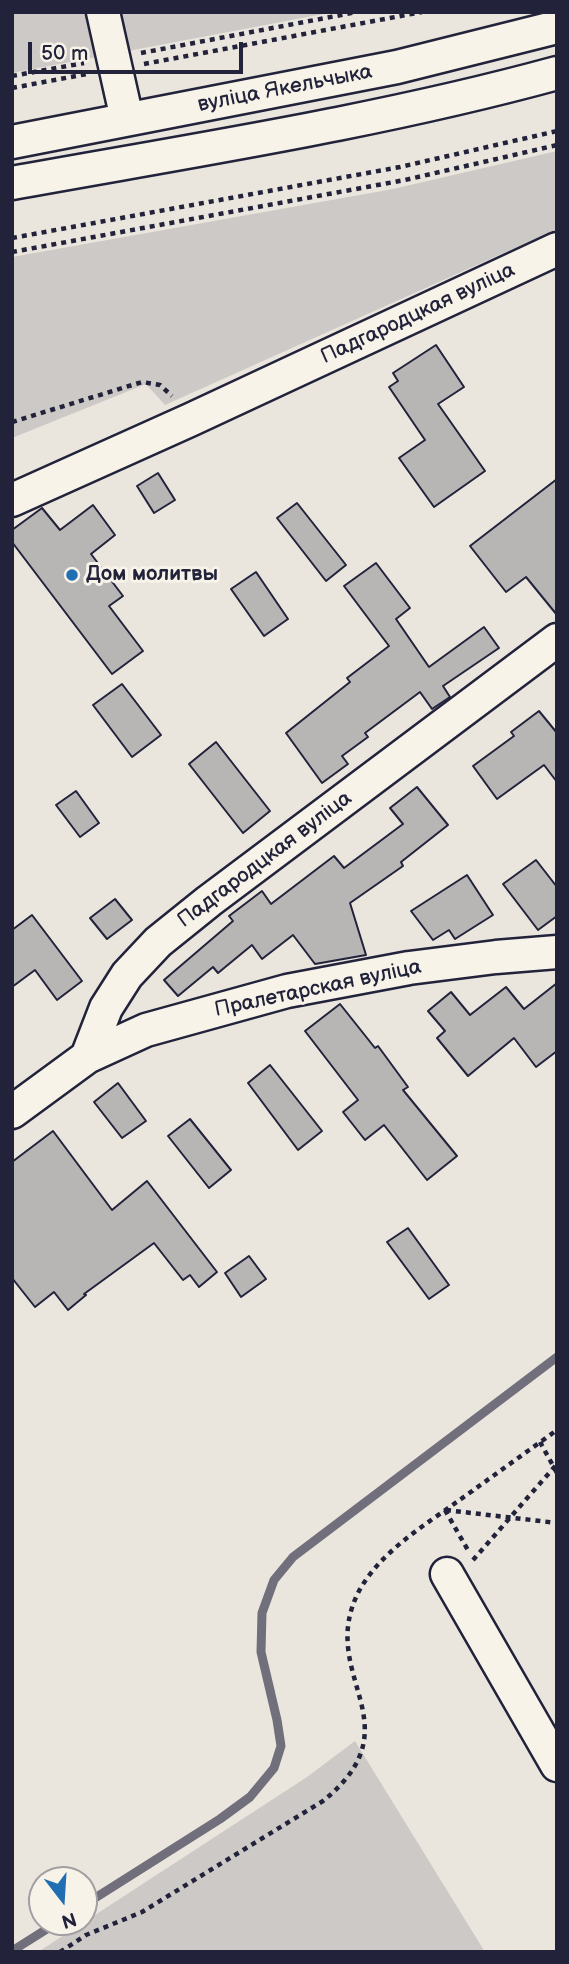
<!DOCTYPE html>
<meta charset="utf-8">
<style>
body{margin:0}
#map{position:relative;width:569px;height:1964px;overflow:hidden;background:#eae6de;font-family:"Balsamiq Sans",sans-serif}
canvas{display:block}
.frame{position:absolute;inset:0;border:14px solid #22223b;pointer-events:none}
.north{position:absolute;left:28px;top:1866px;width:70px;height:70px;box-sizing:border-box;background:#f7f3e8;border:2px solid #a29fa3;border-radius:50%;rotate:163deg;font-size:19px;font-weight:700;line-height:28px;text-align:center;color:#22223b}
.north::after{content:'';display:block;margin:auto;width:24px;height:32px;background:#1f6fb2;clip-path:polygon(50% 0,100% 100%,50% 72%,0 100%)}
.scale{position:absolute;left:28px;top:42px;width:215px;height:32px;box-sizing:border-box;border:4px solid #22223b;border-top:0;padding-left:9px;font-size:21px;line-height:24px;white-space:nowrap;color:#22223b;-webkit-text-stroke:5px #f7f3e8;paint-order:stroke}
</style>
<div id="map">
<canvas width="569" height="1964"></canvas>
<div class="frame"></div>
<div class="north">N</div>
<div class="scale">50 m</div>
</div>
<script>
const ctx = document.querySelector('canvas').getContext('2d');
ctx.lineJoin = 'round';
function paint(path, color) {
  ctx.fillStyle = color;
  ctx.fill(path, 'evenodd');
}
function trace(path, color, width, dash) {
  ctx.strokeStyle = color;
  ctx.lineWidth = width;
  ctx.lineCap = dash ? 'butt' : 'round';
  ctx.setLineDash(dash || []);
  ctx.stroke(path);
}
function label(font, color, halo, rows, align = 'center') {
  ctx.font = font + ' "Balsamiq Sans",sans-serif';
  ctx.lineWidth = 6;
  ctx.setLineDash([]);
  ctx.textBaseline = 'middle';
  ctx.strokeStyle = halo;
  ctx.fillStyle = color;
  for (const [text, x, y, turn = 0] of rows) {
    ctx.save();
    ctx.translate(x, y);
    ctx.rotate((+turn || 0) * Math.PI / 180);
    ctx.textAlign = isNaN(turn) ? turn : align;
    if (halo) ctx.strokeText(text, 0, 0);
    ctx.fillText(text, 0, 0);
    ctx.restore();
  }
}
const green = new Path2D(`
 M12 12H334L12 73Z
 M557 151V229L165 405 146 384 12 438V257L393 189Z
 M355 1741 485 1952H38L307 1777Z`);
const stream = new Path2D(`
 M84 1905 220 1819 250 1797 274 1768 281 1746 277 1720 261 1652 262 1613 274 1580 293 1557 557 1357
 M12 1951 58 1922`);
const building = new Path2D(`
 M436 345 464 387 438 404 485 471 434 507 399 458 425 440 389 387 398 381 393 373Z
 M158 473 175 500 154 513 137 486Z
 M557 479V615L526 577 506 592 470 546Z
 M297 503 346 565 326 581 277 518Z
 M93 505 115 535 91 554 123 596 109 606 143 651 112 674 12 542V530L42 508 60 530Z
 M376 563 410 608 396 619 429 667 484 627 499 648 443 686 450 697 432 709 420 692 365 733 368 737 342 756 348 764 322 783 286 733 350 682 347 678 389 646 344 586Z
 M256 572 288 619 264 636 231 589Z
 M122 684 161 735 132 757 93 705Z
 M539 711 557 733V782L544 765 497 799 473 766 514 736 511 732Z
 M216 742 270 811 243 833 189 764Z
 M417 787 448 825 401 862 403 866 350 903 366 955 315 964 293 935 262 959 252 945 218 973 213 967 178 996 164 980 233 921 229 916 262 891 271 904 334 856 344 868 403 824 390 808Z
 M76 791 99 823 80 837 56 805Z
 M536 860 557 887V916L538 930 503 884Z
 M467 875 493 915 455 939 449 930 433 940 411 911Z
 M115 899 132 920 107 939 90 918Z
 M32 915 82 981 57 1000 35 970 12 987V930Z
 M557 983V1051L536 1067 514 1038 468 1076 437 1038 445 1031 428 1011 451 992 470 1015 506 987 524 1009Z
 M340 1004 375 1048 378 1046 408 1087 403 1090 457 1156 427 1180 384 1125 365 1140 343 1112 358 1100 305 1031Z
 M270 1065 322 1131 298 1150 248 1083Z
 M118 1083 146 1121 122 1138 94 1102Z
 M190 1119 231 1170 209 1188 168 1136Z
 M53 1131 112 1210 147 1181 217 1272 199 1287 190 1275 183 1280 154 1243 84 1294 86 1295 68 1310 54 1292 35 1307 12 1278V1162Z
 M408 1228 449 1285 429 1299 387 1242Z
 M249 1256 266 1279 241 1297 225 1273Z`);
const path = new Path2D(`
 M141 53 357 12
 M144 64 422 12
 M12 76 84 63
 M12 88 87 74
 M12 238 400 167 557 131
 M12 252 405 180 557 145
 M12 422 142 382 160 385 172 396
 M540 1442 557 1473
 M445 1510 469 1552
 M446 1510 557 1523
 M473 1560 557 1464
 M60 1952 86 1935 142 1912 323 1801C418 1724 315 1676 359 1591 381 1551 425 1525 461 1499 493 1476 525 1453 557 1430`);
const minor = new Path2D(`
 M103 12 127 119
 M12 142 397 67 557 27
 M12 183C194 150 378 122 557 73
 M12 500 190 420 557 249
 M87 1057 146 1030 287 991 409 968 496 957 557 952
 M12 1112 87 1057 106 1008 127 975 158 942 209 901 557 640
 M447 1574 557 1765`);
const markers = [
 [72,575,7,"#1f6fb2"]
];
const streetNames = [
 ["вуліца Якельчыка",285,89,-11],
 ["Падгародцкая вуліца",418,314,-25],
 ["Падгародцкая вуліца",265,860,-37],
 ["Пралетарская вуліца",318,989,-12]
];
const poiNames = [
 ["Дом молитвы",86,575]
];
paint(green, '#cdc9c6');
trace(stream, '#716f7b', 9);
paint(building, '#b8b6b5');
trace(building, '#22223b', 2);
trace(minor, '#22223b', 37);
trace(path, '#22223b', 4.5, [5, 5]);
trace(minor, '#f7f3e8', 32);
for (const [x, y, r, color] of markers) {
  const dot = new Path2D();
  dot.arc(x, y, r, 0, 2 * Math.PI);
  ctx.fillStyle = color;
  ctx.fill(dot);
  trace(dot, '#f7f3e8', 2.5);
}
label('21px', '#22223b', '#f7f3e8', streetNames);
label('bold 21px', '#22223b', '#f7f3e8', poiNames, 'left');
</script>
